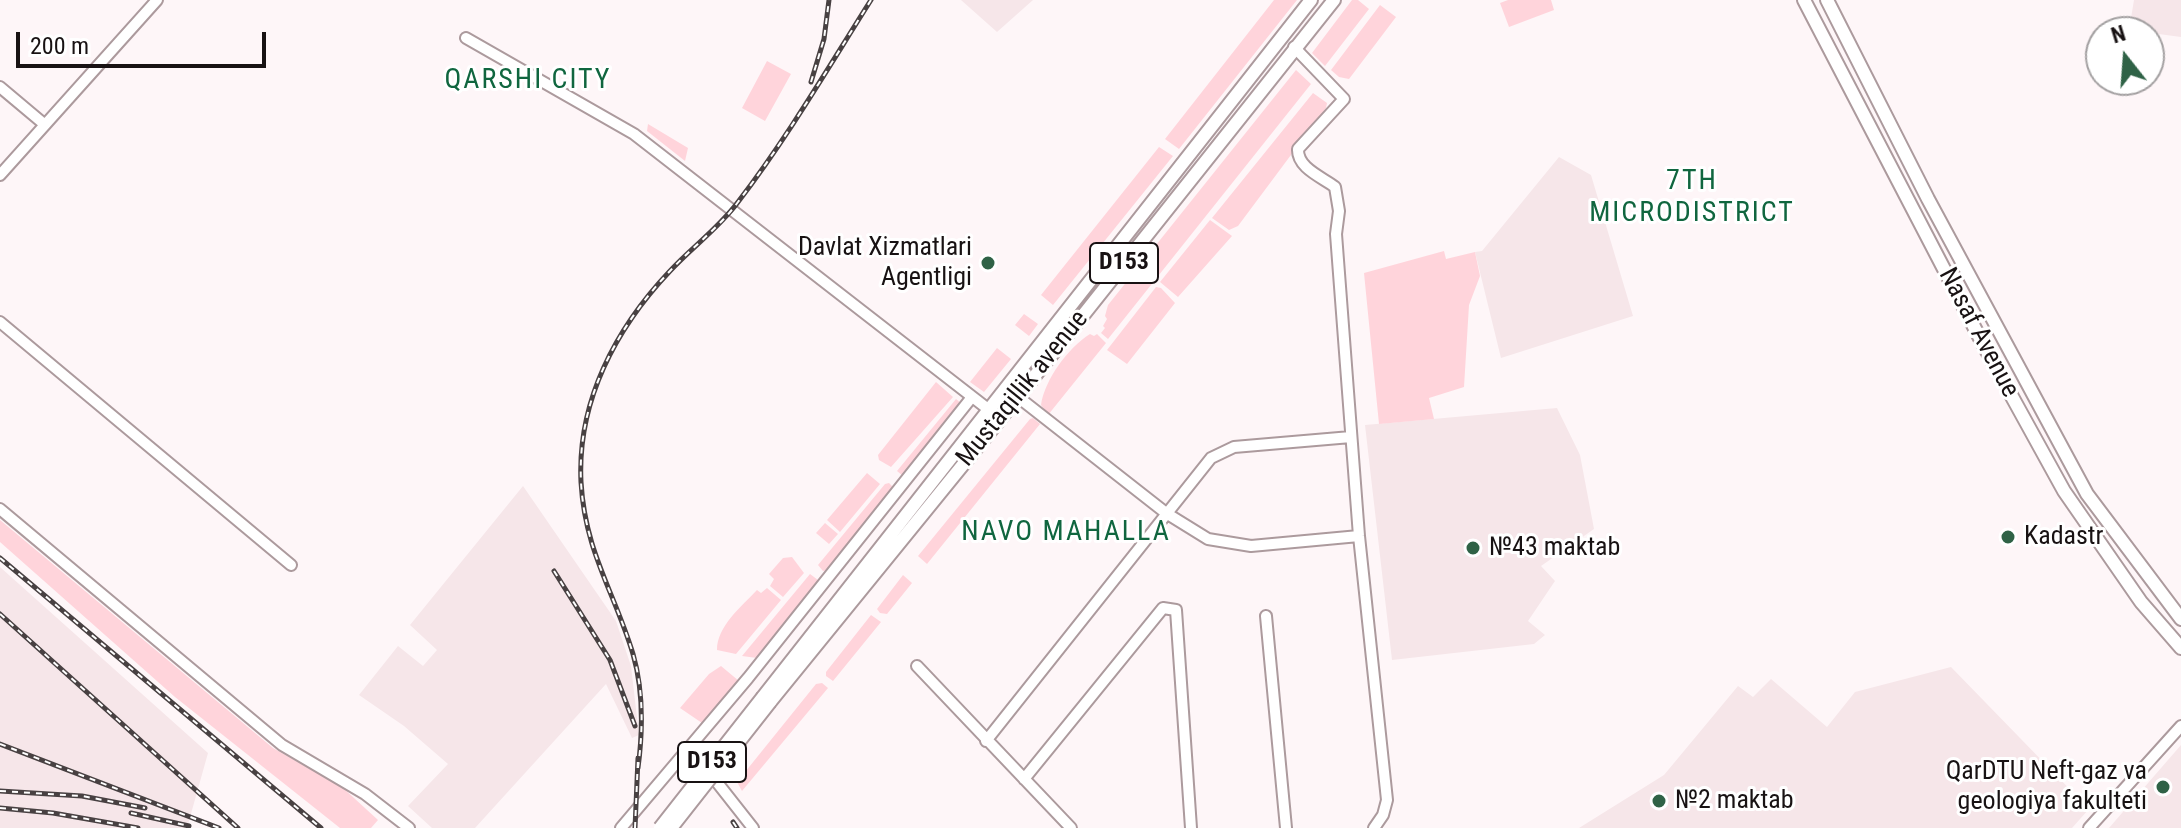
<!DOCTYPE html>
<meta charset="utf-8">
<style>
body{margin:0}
#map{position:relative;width:2181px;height:828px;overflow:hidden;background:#fef6f8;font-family:"Roboto Condensed",sans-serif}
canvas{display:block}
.north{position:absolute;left:2085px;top:16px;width:80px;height:80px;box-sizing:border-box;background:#fff;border:2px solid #a3a0a1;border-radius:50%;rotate:343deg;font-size:22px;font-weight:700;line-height:32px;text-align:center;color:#181213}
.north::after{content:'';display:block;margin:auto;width:28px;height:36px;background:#2f6246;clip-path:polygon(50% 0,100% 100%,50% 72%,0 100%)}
.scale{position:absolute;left:16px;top:32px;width:250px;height:36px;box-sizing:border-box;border:4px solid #181213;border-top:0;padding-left:10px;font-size:24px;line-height:28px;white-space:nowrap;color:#181213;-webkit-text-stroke:6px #fff;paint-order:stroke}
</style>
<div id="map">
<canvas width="2181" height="828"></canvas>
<div class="north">N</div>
<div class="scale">200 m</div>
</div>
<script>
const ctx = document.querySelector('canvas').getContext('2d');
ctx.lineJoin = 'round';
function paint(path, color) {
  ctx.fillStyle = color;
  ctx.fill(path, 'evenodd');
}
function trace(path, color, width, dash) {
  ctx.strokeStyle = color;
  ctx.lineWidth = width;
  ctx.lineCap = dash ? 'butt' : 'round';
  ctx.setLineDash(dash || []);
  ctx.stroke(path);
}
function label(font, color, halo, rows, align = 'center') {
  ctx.font = font + ' "Roboto Condensed",sans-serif';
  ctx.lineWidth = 6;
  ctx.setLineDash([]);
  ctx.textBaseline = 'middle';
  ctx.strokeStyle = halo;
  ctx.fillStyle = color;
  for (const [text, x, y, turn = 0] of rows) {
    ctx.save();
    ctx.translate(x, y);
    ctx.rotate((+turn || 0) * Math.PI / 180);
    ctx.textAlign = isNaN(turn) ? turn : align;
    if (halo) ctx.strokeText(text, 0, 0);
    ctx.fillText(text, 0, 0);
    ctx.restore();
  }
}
const built = new Path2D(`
 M961 0H1033L997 32Z
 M2134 0H2181V37L2129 30Z
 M1559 157 1591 175 1633 316 1501 358 1475 252 1482 251Z
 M1557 408 1580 455 1594 529 1541 566 1555 581 1528 621 1545 635 1534 644 1392 660 1365 425Z
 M523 486 616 621 631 666 639 735 632 738 606 684 475 828H432L408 806 448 764 404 726 359 695 398 646 423 666 437 650 410 625Z
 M0 567 208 753 187 828H0Z
 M1951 667 2089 809 2072 828H1579L1664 775 1738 686 1753 697 1771 679 1827 727 1855 692Z
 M2181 745V828H2109Z`);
const green = new Path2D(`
 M1274 0H1297L1179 149 1165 139Z
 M1352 0H1358L1369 9 1325 66 1312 53Z
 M1508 0H1551L1554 10 1509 27 1500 3Z
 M1380 5 1396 17 1349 79 1339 77 1331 70Z
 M767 61 791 74 765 121 742 108Z
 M1296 70 1311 84 1108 339 1101 333 1105 328 1103 326 1107 319 1105 316 1108 305Z
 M1313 93 1327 103 1326 108 1238 226 1229 230 1212 218Z
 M648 124 688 148 685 161 647 131Z
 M1159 147 1173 156 1053 305 1041 295Z
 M1210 220 1232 236 1178 297 1160 282Z
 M1444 251 1446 259 1475 252 1480 276 1469 305 1464 387 1429 398 1434 419 1379 424 1364 273Z
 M1156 287 1161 288 1175 303 1127 364 1107 350Z
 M1024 314 1038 324 1029 336 1015 325Z
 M1090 334 1094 336 1097 334 1106 343 1048 415 1041 405C1045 379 1068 348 1090 334Z
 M997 348 1011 359 984 392 970 382Z
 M936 382 953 397 891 467 879 460 878 455Z
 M956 399 962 404 903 476 897 471Z
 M1033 418 1040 424 927 564 918 556 1030 419Z
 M867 473 880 484 840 532 827 520Z
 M889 483 895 489 828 570 823 571 818 565 885 484Z
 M0 520 273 748 342 787 378 820 371 828H340L175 697 0 542Z
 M825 523 838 534 829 544 816 533Z
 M792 557 804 573 783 597 770 586 774 579 769 574 783 558Z
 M810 574 818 580 817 585 765 654 757 658 742 656Z
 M903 575 912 583 887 614 880 613 877 609Z
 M767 588 781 600 736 654 717 650C717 626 742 606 757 590L761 593Z
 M871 615 881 622 833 681 826 676V672Z
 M721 666 739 681 702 723 680 708 709 674Z
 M822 683 828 688 742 791 737 782 816 684Z`);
const minor = new Path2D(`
 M466 38 634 134 988 409
 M1294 47 1344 99 1298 149C1297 168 1322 177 1335 187L1339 211 1336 234 1359 536 1387 800 1383 815 1374 828
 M0 87 44 124
 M0 175 157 0
 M0 322 291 565
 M1018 397 1166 513 1208 539 1251 546 1359 536
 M0 509 282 745 365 794 409 828
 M1266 616 1286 828
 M917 666 1071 828
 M986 741 1211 458 1234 447 1351 437
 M690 748 753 828
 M1024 779 1163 608 1176 610 1191 828
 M621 828 748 678 972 397
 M2089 828 2181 726`);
const major = new Path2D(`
 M1804 0 1983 344 2064 491 2141 602 2181 648
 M1827 0 1928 199 2087 494 2181 619
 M763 697 1311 0
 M770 702 1018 397 1334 0`);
const rail = new Path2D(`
 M811 82 824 39 829 0
 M0 558 321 828
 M554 571 610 660 635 726
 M0 614 238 828
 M0 744 219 828
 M638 768C643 730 644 692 633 654 614 591 585 552 581 482 577 401 616 328 670 271 692 247 719 228 738 202 787 138 828 68 871 0
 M0 791 82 796 145 808
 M0 808 53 813 138 828
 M131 813 189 826
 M733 822 737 828
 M635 828 638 758`);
const majorBridge = new Path2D(`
 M660 828 763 697
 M671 828 770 702`);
const markers = [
 [988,263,8,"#2f6246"],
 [2008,537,8,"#2f6246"],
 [1473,548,8,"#2f6246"],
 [2163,787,8,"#2f6246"],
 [1659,801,8,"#2f6246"]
];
const shields = [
 [1124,263,68],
 [712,762,68]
];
const shieldNames = [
 ["D153",1124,263],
 ["D153",712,762]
];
const poiNames = [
 ["Davlat Xizmatlari",972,248,"right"],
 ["Agentligi",972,278,"right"],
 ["Kadastr",2024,537],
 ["№43 maktab",1489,548],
 ["QarDTU Neft-gaz va",2147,772,"right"],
 ["geologiya fakulteti",2147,802,"right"],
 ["№2 maktab",1675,801]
];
const streetNames = [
 ["Nasaf Avenue",1978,333,62],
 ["Mustaqillik avenue",1023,389,-51]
];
const neighbourhoodNames = [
 ["QARSHI CITY",528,81],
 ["7TH",1692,182],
 ["MICRODISTRICT",1692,214],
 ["NAVO MAHALLA",1066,533]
];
paint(built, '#f6e6e9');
paint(green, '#ffd4db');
trace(minor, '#ac9a9d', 14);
trace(major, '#ac9a9d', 16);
trace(minor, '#fff', 10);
trace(major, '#fff', 12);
trace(rail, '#484142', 5);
trace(rail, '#fff', 2, [6]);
trace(majorBridge, '#ac9a9d', 16, []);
trace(majorBridge, '#fff', 12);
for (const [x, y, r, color] of markers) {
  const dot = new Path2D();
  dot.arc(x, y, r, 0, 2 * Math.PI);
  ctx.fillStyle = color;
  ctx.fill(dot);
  trace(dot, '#fff', 3);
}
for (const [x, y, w] of shields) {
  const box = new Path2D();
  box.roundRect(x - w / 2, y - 20, w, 40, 6);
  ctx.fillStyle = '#fff';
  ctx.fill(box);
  trace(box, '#181213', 2);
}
label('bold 24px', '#181213', null, shieldNames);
label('26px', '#181213', '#fff', poiNames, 'left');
label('26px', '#181213', '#fff', streetNames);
ctx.letterSpacing = '2px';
label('28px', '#10663f', '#fff', neighbourhoodNames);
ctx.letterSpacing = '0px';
</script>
